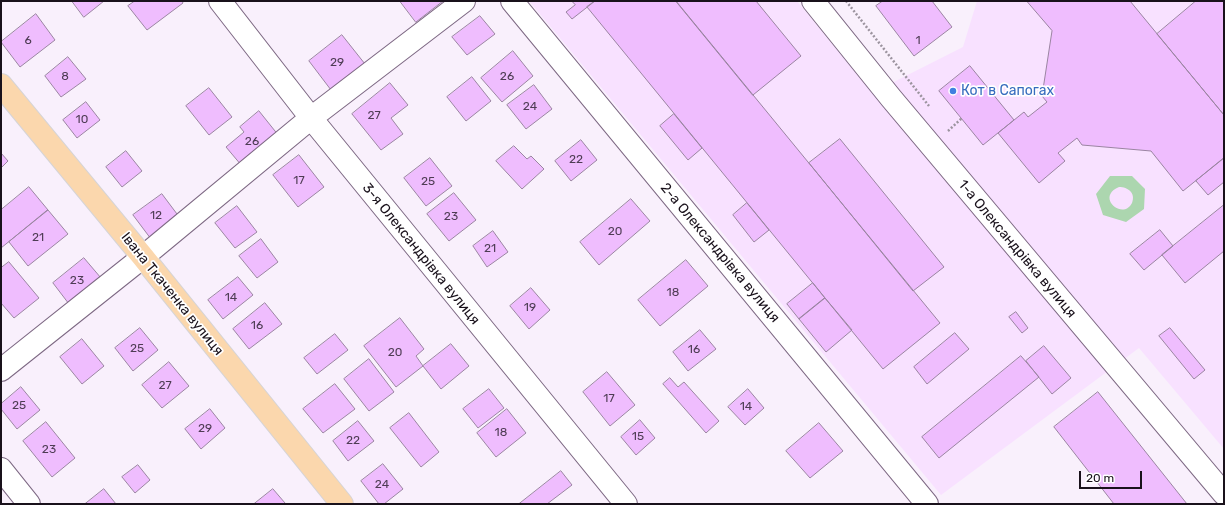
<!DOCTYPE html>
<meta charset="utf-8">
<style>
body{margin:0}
#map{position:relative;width:1225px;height:505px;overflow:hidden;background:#f9f0fc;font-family:Rubik,sans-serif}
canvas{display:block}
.frame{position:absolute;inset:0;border:2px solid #19111b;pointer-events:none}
.scale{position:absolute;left:1079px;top:471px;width:63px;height:18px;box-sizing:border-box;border:2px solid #19111b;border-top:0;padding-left:5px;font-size:12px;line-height:14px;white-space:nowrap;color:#19111b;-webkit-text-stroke:3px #fff;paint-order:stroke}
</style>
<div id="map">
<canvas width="1225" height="505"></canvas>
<div class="frame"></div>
<div class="scale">20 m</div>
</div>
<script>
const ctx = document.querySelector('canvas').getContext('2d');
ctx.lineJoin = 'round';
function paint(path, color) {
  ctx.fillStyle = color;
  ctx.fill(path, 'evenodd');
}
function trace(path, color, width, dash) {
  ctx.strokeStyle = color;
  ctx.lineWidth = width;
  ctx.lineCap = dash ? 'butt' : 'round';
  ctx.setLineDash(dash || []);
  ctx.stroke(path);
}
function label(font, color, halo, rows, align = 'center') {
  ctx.font = font + ' Rubik,sans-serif';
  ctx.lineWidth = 3.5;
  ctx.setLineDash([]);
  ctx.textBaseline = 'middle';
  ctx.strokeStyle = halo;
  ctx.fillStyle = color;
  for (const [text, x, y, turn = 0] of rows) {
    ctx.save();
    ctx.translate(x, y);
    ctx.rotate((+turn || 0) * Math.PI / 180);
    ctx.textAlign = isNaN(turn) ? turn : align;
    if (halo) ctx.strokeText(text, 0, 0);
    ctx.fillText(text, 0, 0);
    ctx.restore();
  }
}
const built = new Path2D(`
 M529 1H797L872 93 963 47 977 1H1224V449L1139 348 941 495Z`);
const green = new Path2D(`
 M1110 176H1132L1145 189 1144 209 1126 222 1103 215 1096 194ZM1119 187C1128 187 1136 193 1132 203 1123 221 1095 197 1119 187Z`);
const building = new Path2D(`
 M72 1H104L84 17Z
 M135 1H182L183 3 147 30 128 6Z
 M400 1H443L416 22Z
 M572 1H595L572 19 566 12 575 5Z
 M595 1H676L940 323 883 369 587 7Z
 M676 1H756L801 56 753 95Z
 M883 1H932L952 27 914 56 876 6Z
 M1027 1H1130L1224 115V158L1183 191 1151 151 1082 145 1077 138 1058 153 1065 161 1039 183 998 133 1024 112 1028 117 1047 102 1042 96 1052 31Z
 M1196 1H1224V115L1157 34Z
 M36 14 55 40 20 67 1 42Z
 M480 16 495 34 467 55 452 37Z
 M342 35 365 64 331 90 309 61Z
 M513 51 533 76 502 102 481 78Z
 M68 57 86 79 61 97 45 76Z
 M970 66 1014 120 983 145 939 91Z
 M472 77 491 101 466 121 447 97Z
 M390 83 408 105 391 118 403 134 381 150 352 114Z
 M534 85 552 109 526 129 507 105Z
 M209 88 232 117 209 135 186 106Z
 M86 102 100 120 77 138 63 120Z
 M259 111 279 136 242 166 226 147 244 132 240 127Z
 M674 114 702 148 688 160 660 126Z
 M840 139 944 267 913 291 809 163Z
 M581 140 597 160 571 181 555 161Z
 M514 146 527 159 531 156 544 169 522 189 496 161Z
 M126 151 142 171 122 187 106 167Z
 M1 153 8 161 1 168Z
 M299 155 324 187 298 207 273 175Z
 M430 158 452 186 426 206 404 178Z
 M1224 158V182L1208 195 1196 181Z
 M29 187 48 210 1 248V210Z
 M454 193 476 220 449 241 427 214Z
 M162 194 180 218 151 239 133 215Z
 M631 199 650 221 599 265 580 242Z
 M747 203 769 230 754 242 733 215Z
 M1224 205V251L1185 283 1162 255Z
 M237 206 257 232 235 248 215 223Z
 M48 210 68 234 28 266 9 242Z
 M1160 230 1173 246 1144 270 1130 254Z
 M493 231 508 252 487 267 473 246Z
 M261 239 278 262 257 278 239 256Z
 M84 258 101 278 69 304 53 283Z
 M686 260 708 286 660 326 638 300Z
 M9 262 39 298 14 318 1 303V268Z
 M238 277 253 295 223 319 208 300Z
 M813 283 825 298 799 319 787 304Z
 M531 288 550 310 529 329 510 306Z
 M825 298 852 330 826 352 799 319Z
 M265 303 282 324 249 349 233 329Z
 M1016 312 1028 328 1022 333 1009 317Z
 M400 318 424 349 416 356 423 366 396 387 364 346Z
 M140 328 158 350 133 371 115 348Z
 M1170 328 1205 370 1194 379 1159 336Z
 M700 330 716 349 688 371 673 352Z
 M955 333 969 349 927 384 914 367Z
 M335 334 348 350 317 374 304 358Z
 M82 339 104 366 82 384 60 357Z
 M451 344 469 366 441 389 423 366Z
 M1044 346 1071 378 1052 394 1026 361Z
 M1021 356 1039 377 939 458 922 437Z
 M369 359 394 392 369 411 344 379Z
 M169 362 189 386 162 408 142 385Z
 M607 372 635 405 610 426 583 392Z
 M670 378 678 387 684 382 719 421 706 433 663 384Z
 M335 384 355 409 323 433 303 409Z
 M21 387 40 410 17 429 1 409V404Z
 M489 389 504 408 478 428 463 409Z
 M748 389 764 408 745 425 728 407Z
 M1098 392 1187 504H1114L1054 427Z
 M210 409 225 428 201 449 185 429Z
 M507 409 526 433 496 457 477 433Z
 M409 413 439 452 421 467 390 428Z
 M640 420 655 438 636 455 621 437Z
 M358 421 374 441 348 461 333 441Z
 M46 422 75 458 52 477 23 441Z
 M819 423 843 451 810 478 786 451Z
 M383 464 403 489 384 504H379L361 481Z
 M138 465 150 480 135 493 122 477Z
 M561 471 572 485 547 504H519Z
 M104 489 116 504H85Z
 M273 489 285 503 284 504H254Z`);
const path = new Path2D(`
 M846 1 929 106
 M948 131 962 118`);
const minor = new Path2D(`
 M220 1 311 118 626 504
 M512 1 927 504
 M813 1 891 98 1224 494
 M1 370 143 257 311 118 464 1
 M1 469 29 504`);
const major = new Path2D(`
 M1 85 143 257 342 504`);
const markers = [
 [953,91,4,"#3f7fe0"]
];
const numberNames = [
 ["6",28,41],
 ["1",918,41],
 ["29",337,63],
 ["8",65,77],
 ["26",507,77],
 ["24",530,107],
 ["27",374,116],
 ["10",82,120],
 ["26",252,142],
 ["22",576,160],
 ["17",299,181],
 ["25",428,182],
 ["12",156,216],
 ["23",451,217],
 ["20",615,232],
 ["21",38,238],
 ["21",490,249],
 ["23",77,281],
 ["18",673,293],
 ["14",231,298],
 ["19",530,308],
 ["16",257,326],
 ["25",137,349],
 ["16",694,350],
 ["20",395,353],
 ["27",165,386],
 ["17",609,399],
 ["25",19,406],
 ["14",746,407],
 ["29",205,429],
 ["18",501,433],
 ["15",638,437],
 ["22",353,441],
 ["23",49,450],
 ["24",382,485]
];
const shopNames = [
 ["Кот в Сапогах",961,91]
];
const streetNames = [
 ["1-а Олександрівка вулиця",1017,249,50],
 ["2-а Олександрівка вулиця",720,253,50],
 ["3-я Олександрівка вулиця",421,254,51],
 ["Івана Ткаченка вулиця",172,294,51]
];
paint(built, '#f8e1ff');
paint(green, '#acd6af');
paint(building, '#efbdfe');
trace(building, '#9b85a2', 1);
trace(minor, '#7d6883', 24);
trace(major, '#d6d4d6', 24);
trace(path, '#9c949f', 2.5, [2, 2]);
trace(minor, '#fff', 22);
trace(major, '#fbd7ad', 22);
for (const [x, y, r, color] of markers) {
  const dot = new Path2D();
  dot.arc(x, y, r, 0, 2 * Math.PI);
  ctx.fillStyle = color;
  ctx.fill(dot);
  trace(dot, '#fff', 1.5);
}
label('12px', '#4e3c54', null, numberNames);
label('14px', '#366cbe', '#fff', shopNames, 'left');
label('14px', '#19111b', '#fff', streetNames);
</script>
